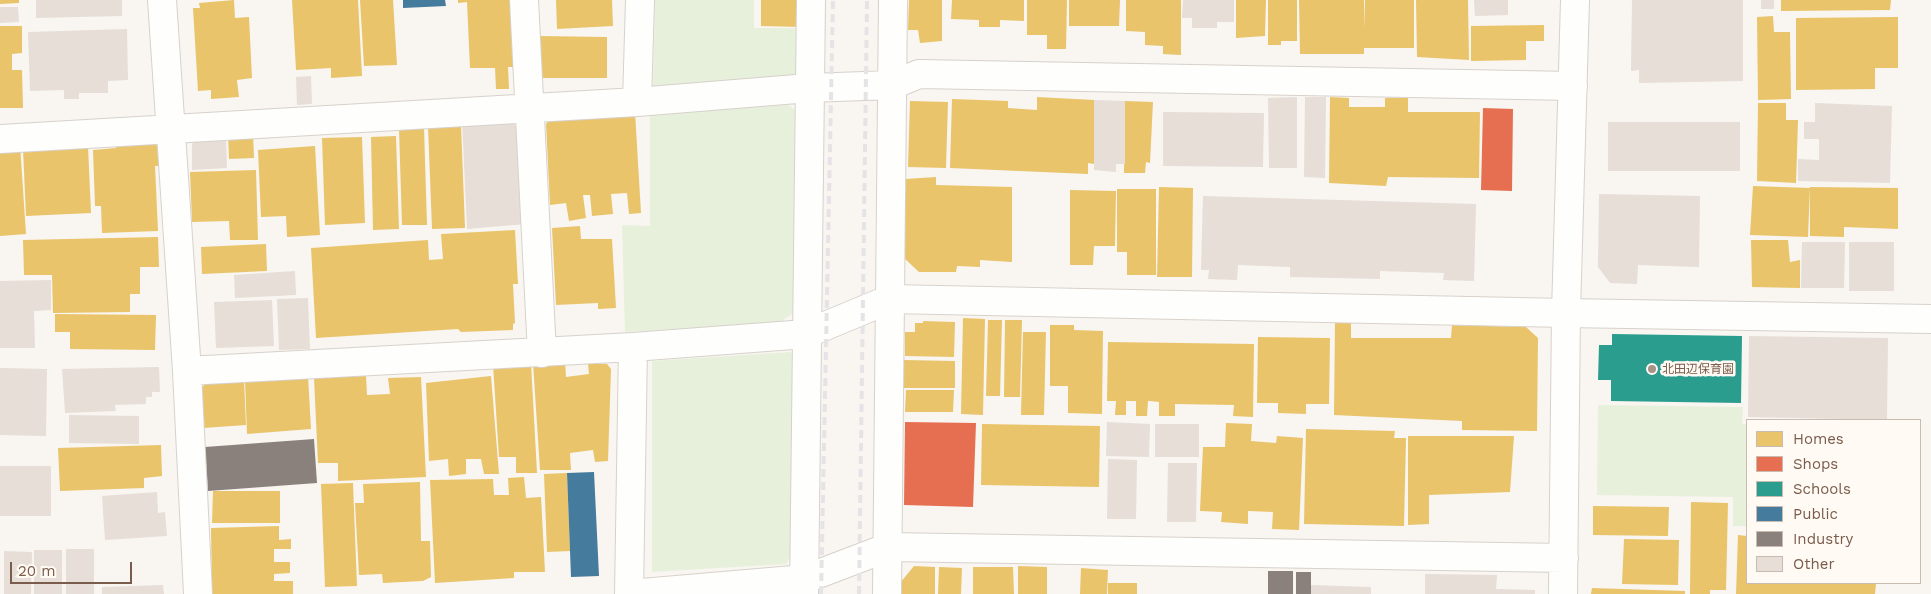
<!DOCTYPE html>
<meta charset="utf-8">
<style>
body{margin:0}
#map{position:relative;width:1931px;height:594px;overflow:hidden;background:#f9f5f0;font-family:"Work Sans",sans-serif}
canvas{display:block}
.legend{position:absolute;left:1746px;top:419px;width:175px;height:165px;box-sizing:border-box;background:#fffaf3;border:1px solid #cabbb1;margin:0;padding:6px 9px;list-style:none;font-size:15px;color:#7a5c4d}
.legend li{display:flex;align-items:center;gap:10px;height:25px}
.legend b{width:25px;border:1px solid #cabbb1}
.scale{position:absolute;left:10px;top:562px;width:122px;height:22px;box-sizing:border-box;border:2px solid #7a5c4d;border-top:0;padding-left:6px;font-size:15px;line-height:18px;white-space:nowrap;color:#7a5c4d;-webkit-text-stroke:4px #fffaf3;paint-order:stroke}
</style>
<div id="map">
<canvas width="1931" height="594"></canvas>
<ul class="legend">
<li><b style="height:14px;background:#e9c46a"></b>Homes</li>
<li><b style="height:14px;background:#e76f51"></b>Shops</li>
<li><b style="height:14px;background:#2a9d8f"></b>Schools</li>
<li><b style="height:14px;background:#457b9d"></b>Public</li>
<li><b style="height:14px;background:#8a817c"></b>Industry</li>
<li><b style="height:14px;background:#e6ded7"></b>Other</li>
</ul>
<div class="scale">20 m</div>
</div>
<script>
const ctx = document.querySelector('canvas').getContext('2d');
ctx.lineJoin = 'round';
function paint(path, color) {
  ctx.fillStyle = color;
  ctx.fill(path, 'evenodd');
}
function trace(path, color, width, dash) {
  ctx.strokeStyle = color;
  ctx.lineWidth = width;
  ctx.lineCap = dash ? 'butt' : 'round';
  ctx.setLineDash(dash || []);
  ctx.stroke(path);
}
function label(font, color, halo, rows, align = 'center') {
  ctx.font = font + ' "Work Sans","Noto Sans JP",sans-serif';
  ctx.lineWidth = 5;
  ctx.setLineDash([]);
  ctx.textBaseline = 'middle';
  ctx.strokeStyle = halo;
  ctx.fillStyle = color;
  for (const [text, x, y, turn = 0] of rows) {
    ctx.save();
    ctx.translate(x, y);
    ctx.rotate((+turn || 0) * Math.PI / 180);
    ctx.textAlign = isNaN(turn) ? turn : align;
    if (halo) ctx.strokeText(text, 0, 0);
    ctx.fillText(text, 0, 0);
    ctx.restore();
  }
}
const green = new Path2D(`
 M655 0H754V28H799L796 83 653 87Z
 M789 105 797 112 796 311 778 324 625 332 622 225 650 226V112Z
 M791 352 800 363 794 550 786 564 652 572V361Z
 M1598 405 1743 407 1742 424H1747V526H1733V497L1597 495Z`);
const homes = new Path2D(`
 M0 0H19V3L0 4Z
 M234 0 235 18 249 17 252 78 237 80 239 97 211 99V90L198 91 193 8H200L199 3Z
 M292 0H358L362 76 331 78V68L296 70Z
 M360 0H393L397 65 364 66Z
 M458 0H511L514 67H508L509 89H496L495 68H470L467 2 458 3Z
 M556 0H612L613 26 557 29Z
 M761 0H801V27L761 26Z
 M909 0H942V41L920 43 918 30H908Z
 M952 0H1024V21L1000 20V27H979V20L951 19Z
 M1027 0H1067L1066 49H1047V35H1027Z
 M1069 0H1120L1119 26H1069Z
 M1126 0H1181V55L1163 54V46L1145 45V32L1126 31Z
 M1236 0H1266L1265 36 1236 38Z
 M1268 0H1297V41H1281V45H1268Z
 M1299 0H1364V29L1365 0H1414V48H1364V54H1300Z
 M1416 0H1468L1469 60 1417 57Z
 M1781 0H1891L1890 10 1781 11Z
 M1773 16 1774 32H1790L1791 99 1758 100 1757 17Z
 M1898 17V68H1875V89L1796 90V18Z
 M1544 25V41H1526V60L1471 61V26Z
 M0 26H22V53L12 54V70H22L23 108H0Z
 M539 36 607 37V78H539Z
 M1037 97 1094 100V164L1088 163V174L950 168 952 99 1008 101V108L1037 110Z
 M1330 97 1349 98V107H1385V98H1408V112H1480L1479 178 1388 177 1386 186 1329 183Z
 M910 101 948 102 946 168 908 167Z
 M1125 101 1153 102 1150 163 1146 162 1145 173H1124Z
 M1758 103H1786V120H1798L1796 183 1757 181Z
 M635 112 641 213 629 214 627 193 611 194 613 214 592 216 590 195H583L586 218 569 221 566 203 550 205 546 124 551 118Z
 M461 125 465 228 432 229 428 126Z
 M424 128 427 225H402L399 129Z
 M253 133 254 158 229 159 228 134Z
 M396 136 399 229 373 230 371 137Z
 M362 137 365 223 325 225 322 138Z
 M151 140 157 146 159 166H155L158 231 102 233 101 206H95L93 150 116 148V142Z
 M20 145 26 234 0 236V147Z
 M88 146 91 213 26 216 23 149Z
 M315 146 320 235 287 237 286 216 261 217 258 150Z
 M256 170 258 240H230L229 221 192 222 190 172Z
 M936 177V185L1012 187V262L980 260V267L957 266 956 272H919L903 257 905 179Z
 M1753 186 1810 188 1808 237 1750 235Z
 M1159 187 1193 188 1192 277H1157Z
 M1810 187 1898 188V229L1844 227V237L1810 236Z
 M1117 189H1156V275H1127V252H1117Z
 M1070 190 1116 191 1115 246H1094L1093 265H1070Z
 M580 226 581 239H612L616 308 598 309V303L556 305 552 228Z
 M515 230 518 284H513L515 323 513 324V330L461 332 458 329 316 338 311 248 428 240 429 260 443 259 441 234Z
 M158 237 159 267H140V294H130V312L53 313 52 275H24L23 240Z
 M1751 240H1788L1790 262 1800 260V288L1752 287Z
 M266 244 267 271 202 274 201 247Z
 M55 314 156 315 155 350 70 349V332H55Z
 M963 318 985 319 983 415 961 414Z
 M988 320H1002L1000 396H986Z
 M1005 320H1022L1020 397H1004Z
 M923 321 955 322 954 357 905 356V332H915V323H923Z
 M1335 323H1351V338H1451L1452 325 1526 327 1538 338 1537 431 1462 430V421L1334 415Z
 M1050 325H1074V330L1103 331 1102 414 1068 413V386H1050Z
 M1023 332H1046L1044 415H1021Z
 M1258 337 1330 338 1329 404H1306V414L1278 413V403H1257Z
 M1108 342 1254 344 1253 417 1233 416 1234 405 1175 404V416H1159V402L1150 401H1148L1147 416H1136V401H1126V415H1115L1116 401H1107Z
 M903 360 955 361V388H903Z
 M565 361 566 377 589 374 588 364H607L611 369 608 461 595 462 593 450 570 453 571 470H540L533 363Z
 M531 363 537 473H516V457H499L493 365Z
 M308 376 311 429 247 434 245 380Z
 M366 376 367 395 390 394 388 378 421 377 426 477 338 481V463H318L314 378Z
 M491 376 499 474H484L481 459H466V474L449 476 448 459 429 461 426 383Z
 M244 380 246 425 203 428 202 387 210 381Z
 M906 390H954L953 412H905Z
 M1226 423 1252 424 1251 441 1276 443 1277 436 1303 438 1299 530 1272 529 1273 512 1248 511V524L1221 522 1222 512 1200 511 1203 447H1225Z
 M982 424 1100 426 1099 487 981 485Z
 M1306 429 1395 431 1394 438H1406L1404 526 1304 524Z
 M1408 436H1514L1510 492 1429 495V524L1408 525Z
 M161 445 162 476 144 478V488L60 491 58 448Z
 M567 473 570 551 547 552 544 474Z
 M524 477 526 498 541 497 545 572H514V578L435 583 430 480 493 479 494 495H509L508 478Z
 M420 482 421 541H430L431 577 423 581 383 583 382 574 359 575 355 503H364L363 484Z
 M353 483 357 586 325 587 321 484Z
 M213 491H280V523H212Z
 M1691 502 1728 503 1726 590H1710V594H1690Z
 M1593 506 1669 507 1668 536 1593 535Z
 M279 526V540L291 539V549H274V562H290V573L274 574V581H293V594H212L211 528Z
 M1738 535 1747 536V583H1876L1875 594H1736Z
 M1624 539 1679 540 1678 585 1622 584Z
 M914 566 935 567V594H900V583Z
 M1018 566 1047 567V594H1018Z
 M939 567 962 568 961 594H938Z
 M973 567H1013L1014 594H973Z
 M1081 568 1108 570 1107 594H1080Z
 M1108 583H1137V594H1108Z
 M1592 588 1685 591V594H1591Z`);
const shops = new Path2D(`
 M1483 108 1513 109 1512 191 1481 190Z
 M905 422 976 423 973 507 904 505Z`);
const schools = new Path2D(`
 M1612 334 1742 336 1741 403 1611 401V380H1598L1599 345H1612Z`);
const public = new Path2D(`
 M403 0H445L446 6 403 8Z
 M594 472 599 576 571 577 567 473Z`);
const industry = new Path2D(`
 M314 439 317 483 208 491 205 447Z
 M1268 571H1293V594H1268Z
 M1296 572H1311V594H1296Z`);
const building = new Path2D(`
 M36 0H122V16L36 18Z
 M1183 0H1234V22H1217V28H1192V18H1182Z
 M1474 0H1508V15L1475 16Z
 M1632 0H1743V81L1639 83V70L1631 71Z
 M1761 0H1774V9H1761Z
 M0 7H18L19 22 0 23Z
 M127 29 128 80 108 81V93H79V99H64V90L30 91 28 32Z
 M311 76 312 104 297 105 296 77Z
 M1297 97V168H1269L1268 98Z
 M1305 97H1326L1325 178 1304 177Z
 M1094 100 1125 101V164H1116V172L1094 170Z
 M1815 103 1892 106 1890 183 1798 181V159L1819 160V139H1804V122H1815Z
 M1163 112 1264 113 1263 167 1163 166Z
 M508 119 520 130 526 224 467 229 462 120Z
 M1608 122H1740V171H1608Z
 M226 138 227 168 192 170V144L196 139Z
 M1599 194 1700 196 1699 267 1638 265 1637 284 1610 283 1598 267Z
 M1203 196 1476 204 1474 281 1443 280 1444 273 1380 271V279L1290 277V267L1238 265 1237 280 1208 279 1209 270H1201Z
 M1802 242H1845L1844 288H1801Z
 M1849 242H1894V291H1849Z
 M295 271 296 295 235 298 234 275Z
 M51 280V310L34 311 35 348H0V281Z
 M308 298 310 349 279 350 277 299Z
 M272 300 274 346 216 348 214 302Z
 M1749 336 1888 338 1887 420 1748 417Z
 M159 367 160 392H152V397H146V404L115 405 116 411 65 413 62 369Z
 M0 368 47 369 46 436 0 435Z
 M69 415 139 416V444L69 443Z
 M1107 422 1150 424 1149 457 1106 456Z
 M1155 424H1199V457H1155Z
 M1108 459 1137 460 1136 519H1107Z
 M1168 463H1197L1196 522H1167Z
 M0 466H51V516H0Z
 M157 492 158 513 165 512 167 536 105 540 102 496Z
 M66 549H94V594H66Z
 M34 550H62V594H34Z
 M4 551 32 552 31 594H4Z
 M1425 574 1497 575 1496 589 1535 590V594H1425Z
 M163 585 164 594H102V587Z
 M1311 585 1371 587V594H1311Z`);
const street = new Path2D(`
 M162 0 187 371 198 594
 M524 0 542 353
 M637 102 640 0
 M0 139 637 102 809 88 892 85 919 74 1573 86
 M1566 313 1931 319
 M187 371 633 347 806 334 890 299
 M629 594 633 347
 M630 594 805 579 889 547 1564 558
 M804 594 811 0
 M887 594 893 0
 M1563 594 1566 313 1575 0`);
const secondary = new Path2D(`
 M890 299 1566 313`);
const rail = new Path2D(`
 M821 594 833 0
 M859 594 867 0`);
const markers = [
 [1652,369,5,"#a69286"]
];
const poiNames = [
 ["北田辺保育園",1662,369]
];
paint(green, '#e7f0db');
paint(homes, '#e9c46a');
paint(shops, '#e76f51');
paint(schools, '#2a9d8f');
paint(public, '#457b9d');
paint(industry, '#8a817c');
paint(building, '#e6ded7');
trace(street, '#d7d1cb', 30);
trace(secondary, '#d9d2cb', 30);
trace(street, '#fefefd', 28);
trace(secondary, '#fefefd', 28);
trace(rail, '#e6e3e7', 4, [8, 5]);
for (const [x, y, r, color] of markers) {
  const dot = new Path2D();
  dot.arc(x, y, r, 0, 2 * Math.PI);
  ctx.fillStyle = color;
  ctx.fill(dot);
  trace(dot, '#fffaf3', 2);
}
label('12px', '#7a5c4d', '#fffaf3', poiNames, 'left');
</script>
